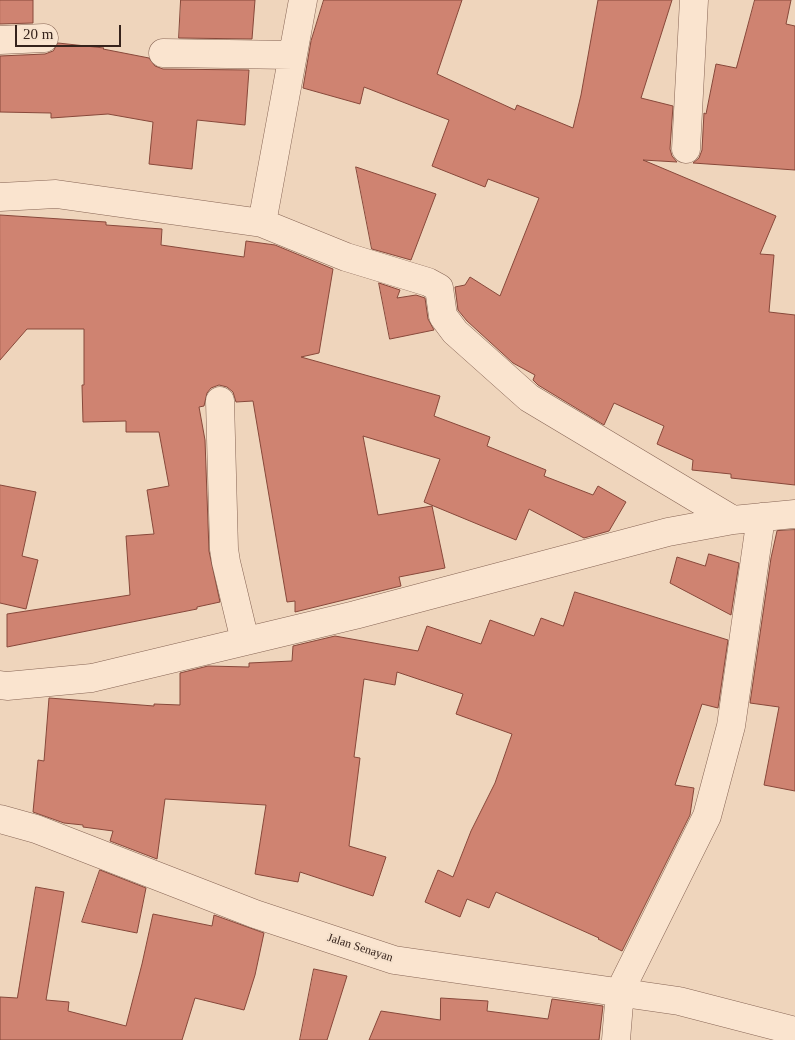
<!DOCTYPE html>
<style>
body{margin:0}
#map{position:relative;width:795px;height:1040px;overflow:hidden;background:#efd5bc;font-family:"Times New Roman",serif}
canvas{display:block}
.scale{position:absolute;left:15px;top:25px;width:106px;height:22px;box-sizing:border-box;border:2px solid #35221b;border-top:0;padding-left:6px;font-size:15px;line-height:18px;white-space:nowrap;color:#35221b;-webkit-text-stroke:4px #f6e1cc;paint-order:stroke}
</style>
<div id="map">
<canvas width="795" height="1040"></canvas>
<div class="scale">20 m</div>
</div>
<script>
const ctx = document.querySelector('canvas').getContext('2d');
ctx.lineJoin = 'round';
function paint(path, color) {
  ctx.fillStyle = color;
  ctx.fill(path, 'evenodd');
}
function trace(path, color, width, dash) {
  ctx.strokeStyle = color;
  ctx.lineWidth = width;
  ctx.lineCap = dash ? 'butt' : 'round';
  ctx.setLineDash(dash || []);
  ctx.stroke(path);
}
function label(font, color, halo, rows, align = 'center') {
  ctx.font = font + ' "Times New Roman",serif';
  ctx.lineWidth = 4;
  ctx.setLineDash([]);
  ctx.textBaseline = 'middle';
  ctx.strokeStyle = halo;
  ctx.fillStyle = color;
  for (const [text, x, y, turn = 0] of rows) {
    ctx.save();
    ctx.translate(x, y);
    ctx.rotate((+turn || 0) * Math.PI / 180);
    ctx.textAlign = isNaN(turn) ? turn : align;
    if (halo) ctx.strokeText(text, 0, 0);
    ctx.fillText(text, 0, 0);
    ctx.restore();
  }
}
const building = new Path2D(`
 M0 0H33V23L0 24Z
 M181 0H255L252 39 179 38Z
 M324 0H462L437 74 515 110 517 105 573 128 581 95 598 0H672L641 98 673 106 670 149 672 156 677 162 643 160 776 216 760 254 774 255 769 312 795 315V485L731 478V474L692 470 693 460 657 444 664 426 614 403 604 425 538 385 533 380 535 375 513 363 467 321 458 310 455 287 465 285 470 277 500 296 539 198 488 179 485 187 432 166 449 120 364 87 360 104 303 88 311 41Z
 M755 0H791L786 24 795 26V170L693 163 699 158 702 150 704 113 706 114 716 64 736 68Z
 M58 43 104 48 103 49 149 58 155 66 163 69 249 70 245 125 197 120 192 169 149 164 153 122 108 114 51 118V113L0 112V56L45 54 53 51Z
 M356 167 436 194 411 260 372 249Z
 M0 215 106 222V225L162 229 161 245 244 257 246 241 275 245 333 269 319 353 301 357 440 396 434 416 490 437 487 446 546 470 544 476 593 495 598 486 626 502 609 531 584 538 529 509 516 540 424 502 440 459 363 436 378 515 432 506 445 568 399 577 401 586 295 612V601L287 602 253 401 236 402 233 392 227 387 219 385 211 388 207 393 204 406 199 407 205 440 209 551 220 602 197 607V609L7 647V614L130 595 126 536 154 534 147 490 169 486 159 432H126V421L83 422 82 385H84V329H27L0 360Z
 M379 283 400 290 397 298 416 295 425 298 428 319 434 330 390 339Z
 M0 485 36 492 22 556 38 560 26 609 0 603Z
 M795 530V791L764 785 779 707 750 703 771 558 777 531Z
 M709 554 739 563 731 615 670 583 677 557 705 566Z
 M575 592 728 640 718 708 702 704 675 785 694 788 690 815 622 951 598 939 599 938 496 892 489 908 467 899 460 917 425 902 438 870 453 877 471 831 495 783 512 734 456 714 463 694 397 672 395 685 364 679 354 757 360 758 349 846 386 857 373 896 300 872 298 882 255 874 266 805 165 799 157 859 110 841 113 831 83 827V825L64 823 33 812 38 760 44 761 49 698 154 706V704L180 705V673L208 666 249 667V663L292 661 293 646 335 636 418 651 427 626 481 644 490 620 534 636 541 618 563 626Z
 M100 870 146 888 137 933 82 922Z
 M36 887 64 892 46 1000 69 1002 68 1011 126 1026 142 964 153 914 212 926 214 915 264 933 255 975 244 1010 195 998 182 1040H0V997L17 998Z
 M314 969 347 976 327 1040H300Z
 M441 998 488 1001 487 1011 548 1019 552 999 603 1006 599 1040H369L381 1011 440 1020Z`);
const minor = new Path2D(`
 M0 40 44 38
 M163 53 292 55
 M686 149 694 0
 M0 197 56 194 262 223 346 257 428 282 439 288 443 316 455 332 529 398 733 520
 M262 223 303 0
 M220 401 224 549 226 562 245 641
 M0 685 7 686 92 678 355 615 668 532 733 520 795 514
 M0 819 36 829 255 914 394 960 679 1001 795 1031
 M616 1040 620 991 707 816 731 726 761 517`);
const streetNames = [
 ["Jalan Senayan",360,948,18]
];
paint(building, '#cf8371');
trace(building, '#87483a', 1);
trace(minor, '#876555', 29);
trace(minor, '#fae4cf', 28);
label('12px', '#35221b', '#f6e1cc', streetNames);
</script>
